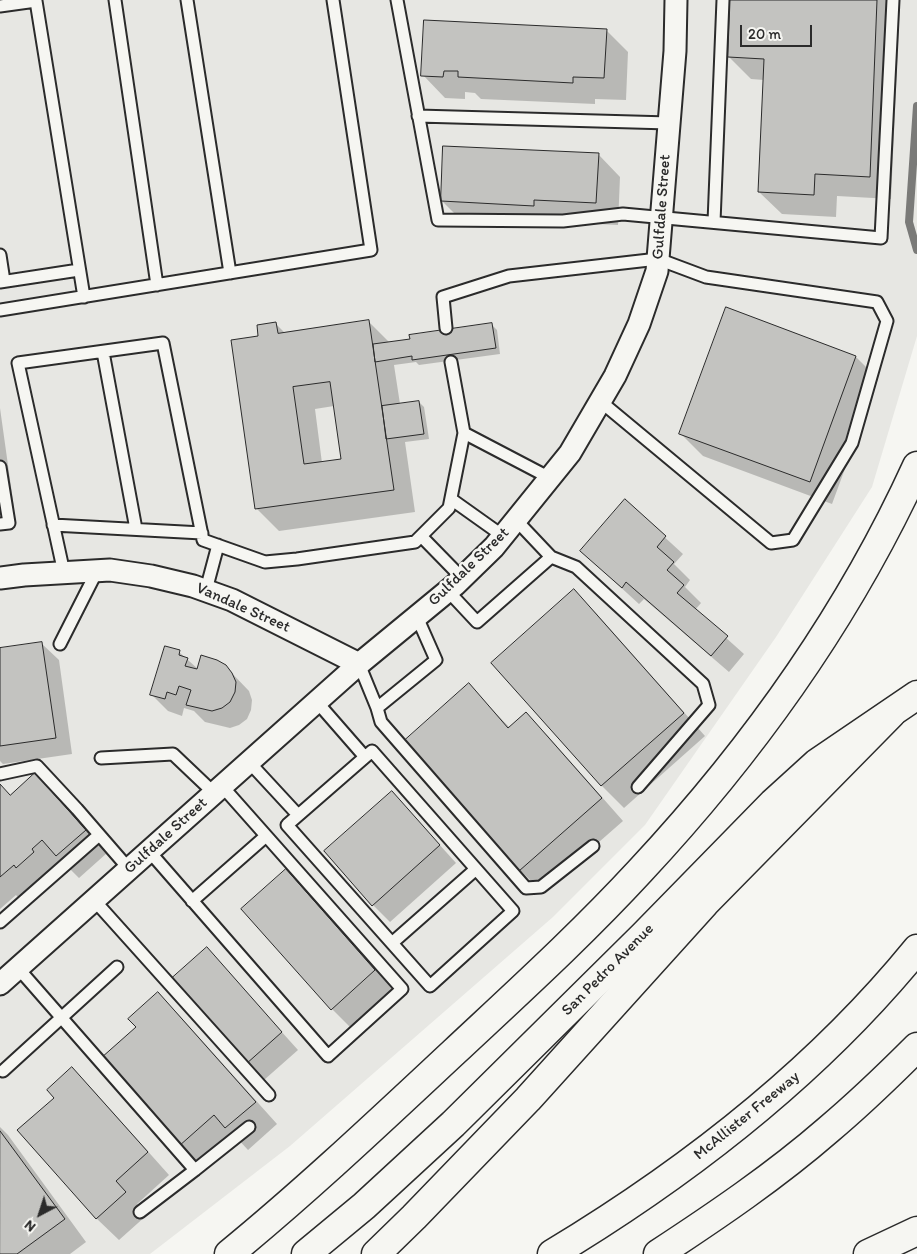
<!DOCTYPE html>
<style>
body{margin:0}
#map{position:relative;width:917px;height:1254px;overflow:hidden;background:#f6f6f2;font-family:Itim,sans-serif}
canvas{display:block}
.north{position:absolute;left:15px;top:1189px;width:50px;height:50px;-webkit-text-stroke:4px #f6f6f2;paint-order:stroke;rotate:220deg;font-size:14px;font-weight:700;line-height:20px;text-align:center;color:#2b2b2b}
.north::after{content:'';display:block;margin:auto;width:18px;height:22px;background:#2b2b2b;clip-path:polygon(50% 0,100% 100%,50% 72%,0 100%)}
.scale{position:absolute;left:740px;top:25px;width:72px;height:22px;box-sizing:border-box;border:2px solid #2b2b2b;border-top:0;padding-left:6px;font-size:15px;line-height:18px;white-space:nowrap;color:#2b2b2b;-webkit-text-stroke:4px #f6f6f2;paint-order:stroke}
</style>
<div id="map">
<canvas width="917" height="1254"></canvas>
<div class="north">N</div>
<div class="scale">20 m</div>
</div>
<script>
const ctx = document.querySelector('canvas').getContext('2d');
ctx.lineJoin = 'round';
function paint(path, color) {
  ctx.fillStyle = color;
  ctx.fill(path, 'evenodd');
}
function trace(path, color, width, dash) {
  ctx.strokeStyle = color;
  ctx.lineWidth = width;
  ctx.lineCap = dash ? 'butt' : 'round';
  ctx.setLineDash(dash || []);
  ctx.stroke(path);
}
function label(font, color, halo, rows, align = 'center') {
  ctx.font = font + ' Itim,sans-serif';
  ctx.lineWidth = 5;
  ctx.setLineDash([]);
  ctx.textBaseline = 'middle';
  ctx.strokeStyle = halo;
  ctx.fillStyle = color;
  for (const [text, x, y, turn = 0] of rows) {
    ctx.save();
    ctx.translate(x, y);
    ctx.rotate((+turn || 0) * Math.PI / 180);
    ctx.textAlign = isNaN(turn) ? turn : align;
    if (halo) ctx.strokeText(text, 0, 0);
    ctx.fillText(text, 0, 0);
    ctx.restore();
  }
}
const built = new Path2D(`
 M0 0H917V336L872 487 776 637 645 825 553 917 290 1146 150 1254H0Z`);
const shadow = new Path2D(`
 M731 0H900L891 199 837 196 836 217 782 214 759 192 764 80 751 79 729 57Z
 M606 30 628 52 626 100 595 99V104L481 99 475 93 465 92V99L445 98 423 75Z
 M598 154 620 177 618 225 556 222V227L464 223 442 201Z
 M369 322 390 343 491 324 497 330 500 354 419 365 416 362 394 365 400 404 419 402 424 407 429 439 405 442 415 512 279 531 256 508 259 337 276 324 285 333ZM334 406 342 460 322 463 315 409Z
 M856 357 878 379 832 504 703 456 681 434Z
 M0 408 14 508 0 510Z
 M625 501 683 554 674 564 690 580 685 587 701 603 695 610 744 654 729 672 644 599 639 604 581 551Z
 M573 591 596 613 705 736 624 808 602 786 493 663Z
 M41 643 59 660 72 754 3 764 0 761V649Z
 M179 652 198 669 225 666 249 691 252 700 251 710 247 719 239 725 230 728 205 722 194 711 184 708 182 716 168 711 151 694Z
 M469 685 510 728 526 714 548 736 623 821 542 892 520 870 406 741Z
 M35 774 57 797 107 853 79 878 64 863 21 901 16 895 0 909V785L11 796Z
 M392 792 456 863 390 922 373 905Z
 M286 871 308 893 397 993 354 1031 332 1009Z
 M207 949 298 1050 264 1080 247 1063Z
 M158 994 180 1016 277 1124 248 1150 236 1137 202 1167 180 1145 137 1028Z
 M72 1069 94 1091 169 1175 137 1204 147 1215 119 1240 96 1218 56 1098Z
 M0 1127 8 1135 86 1242 70 1254H0Z`);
const stream = new Path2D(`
 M917 106 909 222 917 250`);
const building = new Path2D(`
 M730 0H877L870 177 815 174 814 195 758 192 764 59 728 57Z
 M424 20 607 29 604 78 573 77V83L458 77V71H444L443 77 421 76Z
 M443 146 599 153 596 203 534 200V206L441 201Z
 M726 307 856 356 810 482 679 434Z
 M369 320 394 490 255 509 231 340 258 336 257 325 276 322 278 333ZM330 382 341 459 304 464 293 387Z
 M492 323 496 348 412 360V356L375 362 373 344 410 339 409 335Z
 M419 401 424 434 386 439 382 406Z
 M625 499 666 536 657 547 674 562 667 570 684 585 677 593 728 636 711 656 626 582 622 588 580 551Z
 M574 589 684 713 601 786 491 663Z
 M42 642 56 738 0 746V648Z
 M165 646 180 650 179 655 188 658 185 666 197 669 201 655 217 660 226 665 232 673 236 682 235 692 230 702 222 708 212 711 186 705 191 690 179 686 176 695 167 692 165 699 150 695Z
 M469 683 508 728 526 712 602 798 519 871 404 741Z
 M35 773 86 830 56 856 42 840 32 849 34 852 16 868 14 865 0 877V784L10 795Z
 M392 791 440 845 372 906 324 851Z
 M286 869 375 970 331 1010 241 909Z
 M207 947 282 1032 246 1064 171 979Z
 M158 992 256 1102 225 1128 214 1115 179 1146 101 1058 136 1027 128 1019Z
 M72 1067 148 1152 116 1181 126 1192 96 1219 17 1130 54 1098 47 1090Z
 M0 1131 65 1219 17 1254H0Z`);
const lane = new Path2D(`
 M115 0 157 285
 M187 0 230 273
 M397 0 438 220 563 221 623 214 881 238 893 0
 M0 6 36 1 84 297
 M418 116 669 123
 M714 222 723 0
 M0 255 4 281
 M0 282 79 270
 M0 310 371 250 333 0
 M446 328 443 297 509 276 658 259 706 277 877 302 887 321 852 443 793 540 771 543 600 401
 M103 352 136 529
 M464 433 550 478
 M0 467 9 523 0 524
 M451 499 503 536
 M53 525 202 533
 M421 536 462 578
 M551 557 576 567 703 684 709 705 638 787
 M64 573 18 363 163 343 203 540 265 562 297 559 415 542 449 508 464 433 451 362
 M206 590 218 545
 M448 591 477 622 551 557 516 520
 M417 617 436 660 377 708 381 722 526 888 541 887 593 846
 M60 644 97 571
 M359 664 377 708
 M317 702 365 757
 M372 751 513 911 430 986 287 825Z
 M101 758 173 754 214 793
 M249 762 298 815
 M0 774 37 766 77 809 129 869
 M149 851 328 1056 402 989 222 786
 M94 900 269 1095
 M192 901 266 836
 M0 922 99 835
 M392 943 476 869
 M18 968 195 1170 140 1212
 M3 1071 117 967
 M195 1170 249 1127`);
const street = new Path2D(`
 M0 578 24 575 110 570 151 576 193 586 232 600 359 664
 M0 984 359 664 455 585 494 547 570 453 615 376 639 324 657 271 675 51 676 0`);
const secondary = new Path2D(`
 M306 1254 364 1206 453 1124 644 935 773 803 817 763 917 695`);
const highway = new Path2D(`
 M229 1254C307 1190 380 1121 454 1052 517 993 581 935 640 871 751 752 849 615 917 466
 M376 1254 414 1217 528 1099 705 903 891 714
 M552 1254C688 1172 816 1073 917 949
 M658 1254C716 1216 775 1176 828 1130 859 1104 888 1076 917 1047
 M868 1254 917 1231`);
const streetNames = [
 ["Gulfdale Street",662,207,-86],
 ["Gulfdale Street",469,567,-44],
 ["Vandale Street",243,608,24],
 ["Gulfdale Street",166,836,-42],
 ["San Pedro Avenue",608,970,-45],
 ["McAllister Freeway",747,1116,-39]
];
paint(built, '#e7e7e3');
paint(shadow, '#0003');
trace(stream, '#7a7a78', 8);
paint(building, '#c3c3c0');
trace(building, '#2b2b2b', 1);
trace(lane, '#2b2b2b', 15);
trace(street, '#2b2b2b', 25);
trace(secondary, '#2b2b2b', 31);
trace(highway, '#2b2b2b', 31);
trace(lane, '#f6f6f2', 11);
trace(street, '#f6f6f2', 21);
trace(secondary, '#f6f6f2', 28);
trace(highway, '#f6f6f2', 28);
label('16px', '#2b2b2b', '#f6f6f2', streetNames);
</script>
